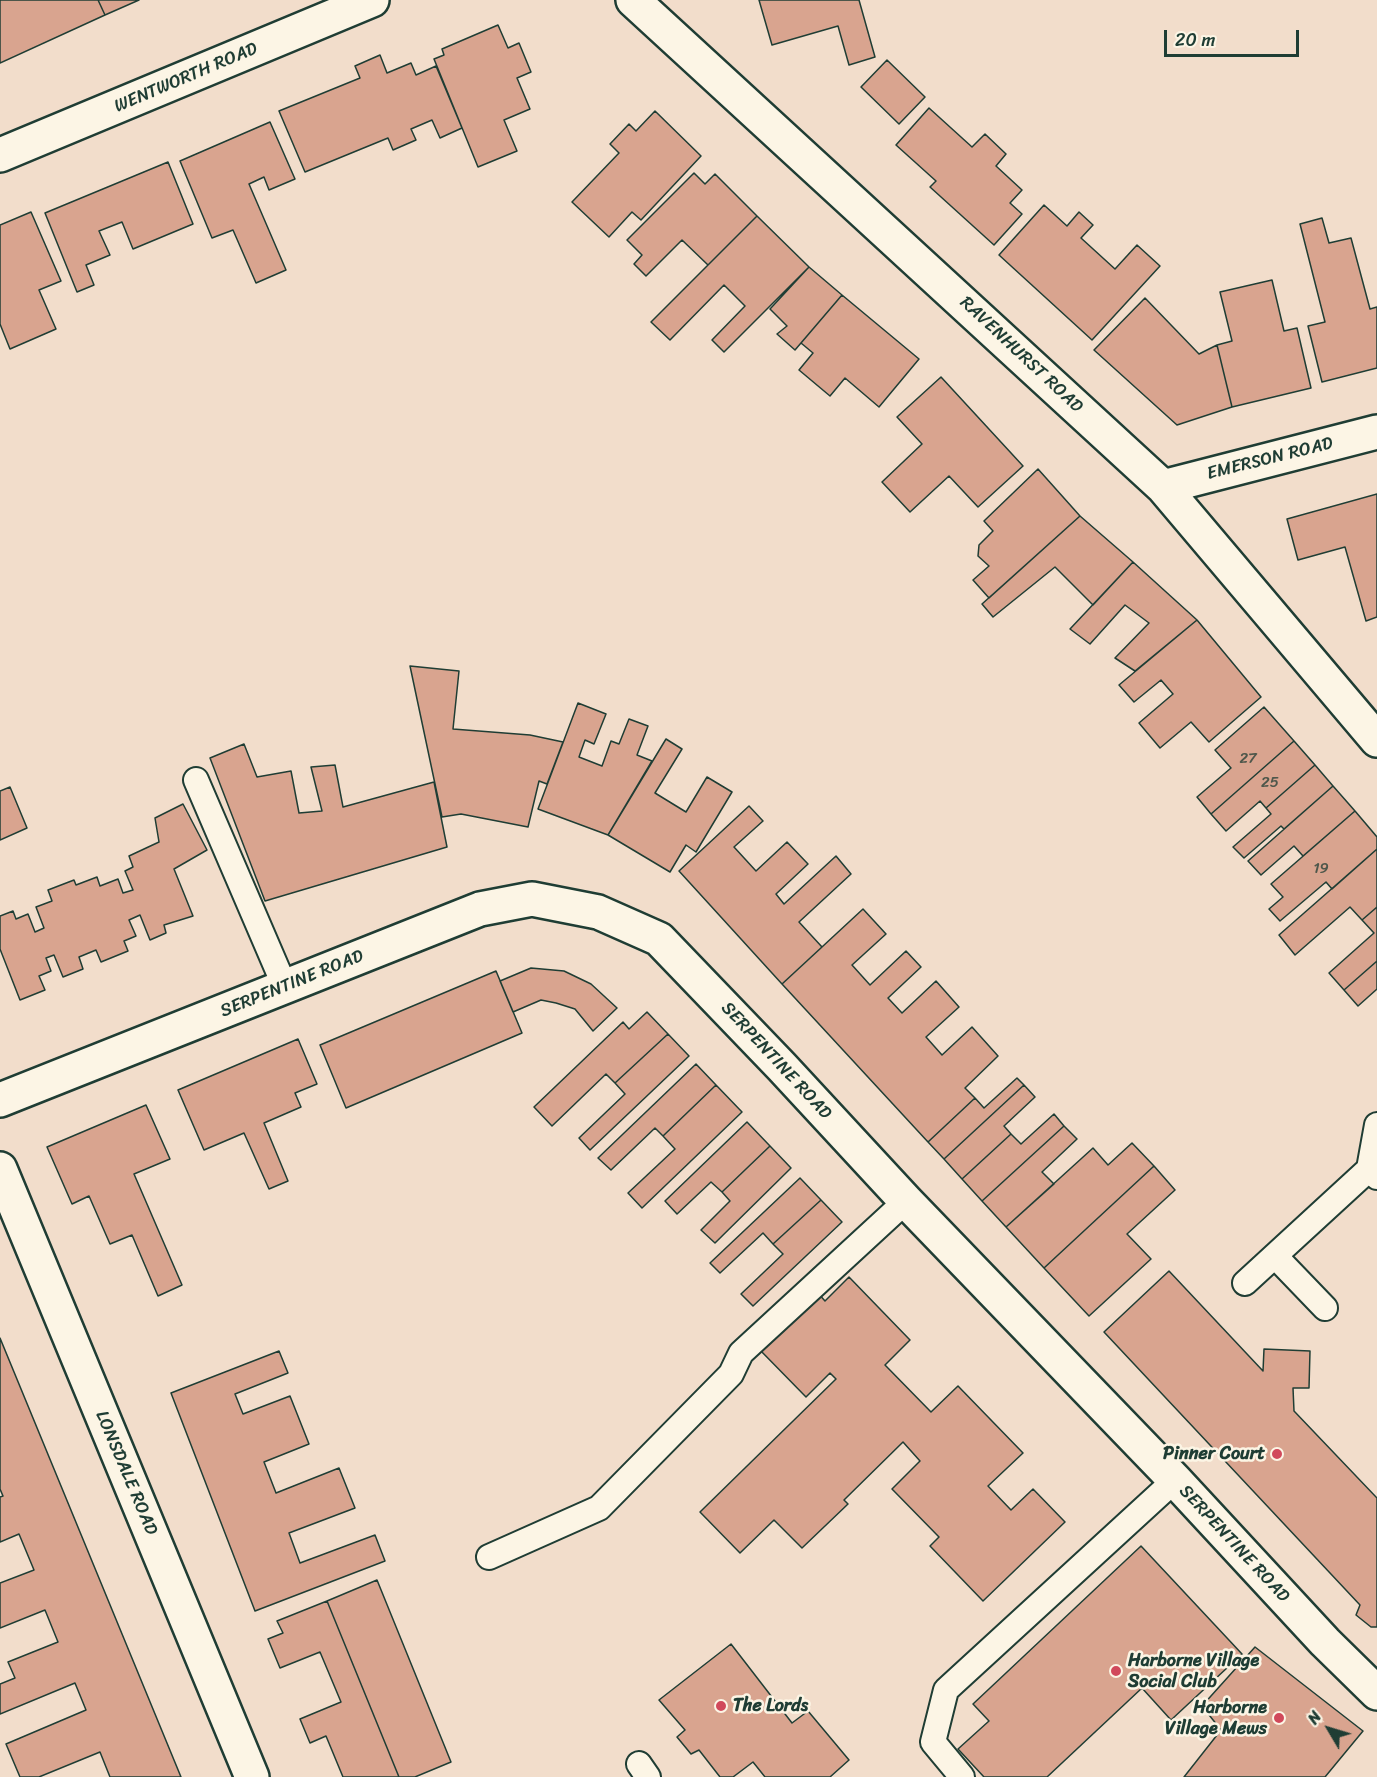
<!DOCTYPE html>
<style>
body{margin:0}
#map{position:relative;width:1377px;height:1777px;overflow:hidden;background:#f2ddcb;font-family:Sriracha,sans-serif}
canvas{display:block}
.north{position:absolute;left:1299px;top:1699px;width:60px;height:60px;-webkit-text-stroke:4px #fcf5e5;paint-order:stroke;rotate:308deg;font-size:16px;font-weight:700;line-height:24px;text-align:center;color:#1f3d34}
.north::after{content:'';display:block;margin:auto;width:21px;height:27px;background:#1f3d34;clip-path:polygon(50% 0,100% 100%,50% 72%,0 100%)}
.scale{position:absolute;left:1164px;top:30px;width:135px;height:27px;box-sizing:border-box;border:3px solid #1f3d34;border-top:0;padding-left:8px;font-size:18px;line-height:21px;white-space:nowrap;color:#1f3d34;-webkit-text-stroke:4px #fcf5e5;paint-order:stroke}
</style>
<div id="map">
<canvas width="1377" height="1777"></canvas>
<div class="north">N</div>
<div class="scale">20 m</div>
</div>
<script>
const ctx = document.querySelector('canvas').getContext('2d');
ctx.lineJoin = 'round';
function paint(path, color) {
  ctx.fillStyle = color;
  ctx.fill(path, 'evenodd');
}
function trace(path, color, width, dash) {
  ctx.strokeStyle = color;
  ctx.lineWidth = width;
  ctx.lineCap = dash ? 'butt' : 'round';
  ctx.setLineDash(dash || []);
  ctx.stroke(path);
}
function label(font, color, halo, rows, align = 'center') {
  ctx.font = font + ' Sriracha,sans-serif';
  ctx.lineWidth = 5;
  ctx.setLineDash([]);
  ctx.textBaseline = 'middle';
  ctx.strokeStyle = halo;
  ctx.fillStyle = color;
  for (const [text, x, y, turn = 0] of rows) {
    ctx.save();
    ctx.translate(x, y);
    ctx.rotate((+turn || 0) * Math.PI / 180);
    ctx.textAlign = isNaN(turn) ? turn : align;
    if (halo) ctx.strokeText(text, 0, 0);
    ctx.fillText(text, 0, 0);
    ctx.restore();
  }
}
const building = new Path2D(`
 M0 0H98L105 15 0 63Z
 M98 0H139L105 15Z
 M759 0H859L875 57 849 65 838 26 772 45Z
 M498 25 508 48 519 43 531 72 517 78 530 109 504 120 517 151 478 167 434 59 444 55 442 49Z
 M380 55 387 73 411 63 416 75 436 66 462 128 440 138 432 120 411 129 416 140 393 150 388 138 305 172 279 111 360 78 355 66Z
 M887 60 925 97 899 124 861 87Z
 M929 108 972 147 985 134 1006 154 996 166 1022 190 1010 203 1022 214 994 245 930 187 936 181 896 145Z
 M655 111 701 156 641 220 632 212 609 237 572 202 619 153 610 144 629 124 636 131Z
 M270 122 295 179 269 190 264 177 249 184 286 270 256 283 233 230 212 238 180 161Z
 M168 162 193 224 133 249 122 222 99 231 110 255 86 265 94 285 77 292 45 213Z
 M694 173 705 184 715 174 757 216 708 265 682 240 646 276 634 264 642 255 627 240Z
 M1044 205 1067 226 1079 212 1093 225 1081 238 1115 269 1137 245 1160 266 1092 340 999 255Z
 M31 212 61 281 39 290 56 329 10 349 0 324V225Z
 M757 216 809 267 724 352 712 340 745 306 724 285 670 340 651 322Z
 M1322 218 1329 243 1351 238 1370 309 1377 307V368L1322 382 1308 326 1325 322 1300 224Z
 M809 267 842 295 795 350 777 334 787 326 770 309Z
 M1272 280 1284 331 1297 328 1311 388 1232 407 1217 345 1232 341 1220 292Z
 M842 295 919 359 879 407 845 378 830 396 799 370 813 353 801 343Z
 M1145 298 1199 354 1217 345 1232 407 1177 425 1094 350Z
 M941 377 1023 466 978 507 949 476 910 512 882 482 922 444 897 417Z
 M1038 469 1080 516 989 598 973 580 989 566 978 556 979 545 993 531 984 521Z
 M1377 494V617L1366 621 1345 547 1298 560 1287 519Z
 M1080 516 1133 562 1093 605 1055 567 993 617 982 604Z
 M1133 562 1197 620 1135 671 1115 658 1149 623 1125 605 1090 644 1070 629Z
 M1197 620 1261 697 1209 742 1191 722 1160 748 1139 723 1173 694 1161 680 1134 702 1119 685Z
 M410 666 459 671 453 729 530 735 563 742 547 784 539 781 528 827 461 814 442 817Z
 M578 703 606 714 594 744 585 740 579 757 602 766 611 741 619 744 629 719 648 726 637 755 652 761 608 835 538 809Z
 M1264 707 1294 741 1211 814 1197 797 1231 768 1215 750Z
 M666 739 682 749 655 793 686 812 707 777 732 792 696 852 686 845 670 872 608 835Z
 M1294 741 1315 765 1266 808 1260 801 1226 831 1211 814Z
 M244 744 257 777 291 771 299 813 322 811 311 767 335 765 343 807 434 782 447 847 265 901 210 758Z
 M1315 765 1333 786 1284 829 1281 826 1244 858 1233 847 1271 814 1266 808Z
 M1333 786 1355 811 1303 856 1294 846 1261 875 1248 861Z
 M10 787 27 828 0 840V791Z
 M183 804 207 850 174 869 193 916 164 925 166 933 150 940 140 915 129 920 136 936 124 941 128 951 101 962 96 950 79 957 83 969 63 977 54 955 46 958 51 971 39 976 45 990 20 1000 0 949V916L13 911 16 919 28 914 35 932 44 928 36 907 52 901 48 890 74 880 76 885 97 877 100 886 118 879 123 893 133 890 125 871 133 867 129 856 159 842 155 818Z
 M749 806 763 821 734 847 756 871 787 842 808 864 776 894 784 904 836 856 851 874 799 922 822 947 782 984 679 871Z
 M1355 811 1377 837V849L1332 889 1326 882 1280 921 1269 909 1283 897 1271 884Z
 M1377 849V907L1362 920 1350 907 1295 955 1279 935Z
 M1377 907V961L1344 990 1329 973 1374 933 1362 920Z
 M863 909 886 934 852 965 870 985 906 951 921 967 888 998 902 1013 936 981 959 1007 926 1037 942 1055 972 1027 998 1056 965 1088 975 1098 928 1142 782 984Z
 M1377 961V989L1358 1006 1344 990Z
 M531 968 564 971 591 984 617 1008 593 1031 575 1009 556 1003 541 1000 513 1012 500 981Z
 M496 971 522 1033 346 1108 320 1045Z
 M647 1012 668 1034 615 1083 606 1074 552 1126 534 1107 623 1022 629 1029Z
 M668 1034 689 1056 590 1150 579 1138 625 1094 615 1083Z
 M298 1039 317 1084 295 1093 301 1107 264 1123 288 1181 269 1189 244 1133 204 1150 178 1090Z
 M696 1064 716 1085 663 1136 655 1128 611 1170 598 1158Z
 M1017 1078 1024 1085 944 1159 928 1142 975 1098 984 1108Z
 M716 1085 742 1112 642 1208 628 1193 675 1149 663 1136Z
 M1024 1085 1035 1097 1004 1126 1011 1134 962 1179 944 1159Z
 M146 1105 170 1159 134 1174 182 1285 158 1296 132 1235 110 1244 89 1196 72 1204 47 1147Z
 M1054 1114 1064 1126 982 1201 962 1179 1011 1134 1021 1144Z
 M747 1122 770 1146 722 1192 711 1182 677 1214 665 1201Z
 M1064 1126 1077 1139 1042 1172 1054 1184 1006 1227 982 1201Z
 M1132 1143 1154 1166 1044 1268 1006 1227 1093 1148 1108 1165Z
 M770 1146 791 1168 715 1243 701 1230 730 1201 722 1192Z
 M1154 1166 1175 1190 1127 1234 1151 1259 1089 1316 1044 1268Z
 M800 1178 821 1200 773 1244 763 1233 720 1273 710 1263Z
 M821 1200 842 1222 753 1306 741 1294 783 1254 773 1244Z
 M1169 1271 1263 1371 1264 1349 1310 1351 1309 1388H1293L1294 1411 1377 1498V1627H1371L1356 1615 1360 1605 1104 1332Z
 M849 1277 910 1340 885 1365 931 1412 958 1386 1023 1453 988 1486 1011 1510 1033 1489 1065 1522 983 1601 930 1546 939 1537 892 1489 920 1461 903 1442 844 1500 848 1504 802 1548 774 1520 740 1553 700 1512 836 1379 830 1373 806 1397 759 1349 817 1292 825 1301Z
 M0 1338 181 1777H110L100 1752 39 1777H20L6 1744 86 1710 75 1683 0 1714V1684L15 1678 8 1662 58 1642 45 1610 0 1628V1583L34 1570 19 1534 0 1542V1497L3 1496 0 1489Z
 M279 1351 288 1373 235 1394 243 1414 290 1396 309 1444 264 1462 276 1493 339 1468 355 1508 289 1533 300 1563 375 1535 385 1561 255 1611 171 1393Z
 M1141 1546 1242 1654 1171 1720 1142 1688 1047 1777H984L958 1749 989 1721 973 1704Z
 M377 1580 451 1762 415 1777H399L327 1601Z
 M327 1601 399 1777H343L326 1736 310 1743 300 1719 341 1702 320 1652 280 1668 268 1639 283 1633 277 1621Z
 M731 1644 792 1723 808 1711 849 1760 830 1777H765L753 1762 733 1777H720L699 1750 691 1754 677 1737 685 1730 659 1700Z
 M1255 1647 1363 1731 1325 1777H1184L1221 1730 1202 1706Z`);
const lane = new Path2D(`
 M196 780 285 987
 M1377 1125 1369 1169 1377 1177
 M1275 1256 1325 1308
 M1245 1283 1369 1169
 M489 1557 599 1508 731 1374 741 1353 906 1201
 M639 1764 648 1777
 M962 1777 933 1742 946 1690 1175 1480`);
const street = new Path2D(`
 M633 0 1163 487 1377 740
 M0 155 372 0
 M1163 487 1377 432
 M0 1100 480 909 532 899 598 912 659 939 782 1067 906 1201 1175 1480 1325 1642 1377 1693
 M0 1169 252 1777`);
const markers = [
 [1277,1454,6,"#d1495b"],
 [1116,1671,6,"#d1495b"],
 [721,1706,6,"#d1495b"],
 [1279,1718,6,"#d1495b"]
];
const numberNames = [
 ["27",1248,759],
 ["25",1270,783],
 ["19",1321,869]
];
const streetNames = [
 ["WENTWORTH ROAD",186,78,-23],
 ["RAVENHURST ROAD",1021,355,43],
 ["EMERSON ROAD",1270,459,-14],
 ["SERPENTINE ROAD",292,984,-22],
 ["SERPENTINE ROAD",776,1061,47],
 ["LONSDALE ROAD",126,1473,67],
 ["SERPENTINE ROAD",1234,1544,47]
];
const poiNames = [
 ["Pinner Court",1265,1454],
 ["Harborne Village",1128,1661,"left"],
 ["Social Club",1128,1682,"left"],
 ["The Lords",733,1706,"left"],
 ["Harborne",1267,1708],
 ["Village Mews",1267,1729]
];
paint(building, '#d9a48f');
trace(building, '#1f3d34', 1.5);
trace(lane, '#1f3d34', 28);
trace(street, '#1f3d34', 38);
trace(lane, '#fcf5e5', 24);
trace(street, '#fcf5e5', 33);
for (const [x, y, r, color] of markers) {
  const dot = new Path2D();
  dot.arc(x, y, r, 0, 2 * Math.PI);
  ctx.fillStyle = color;
  ctx.fill(dot);
  trace(dot, '#fcf5e5', 2);
}
label('15px', '#4e574b', null, numberNames);
label('18px', '#1f3d34', '#fcf5e5', streetNames);
label('bold 18px', '#1f3d34', '#fcf5e5', poiNames, 'right');
</script>
